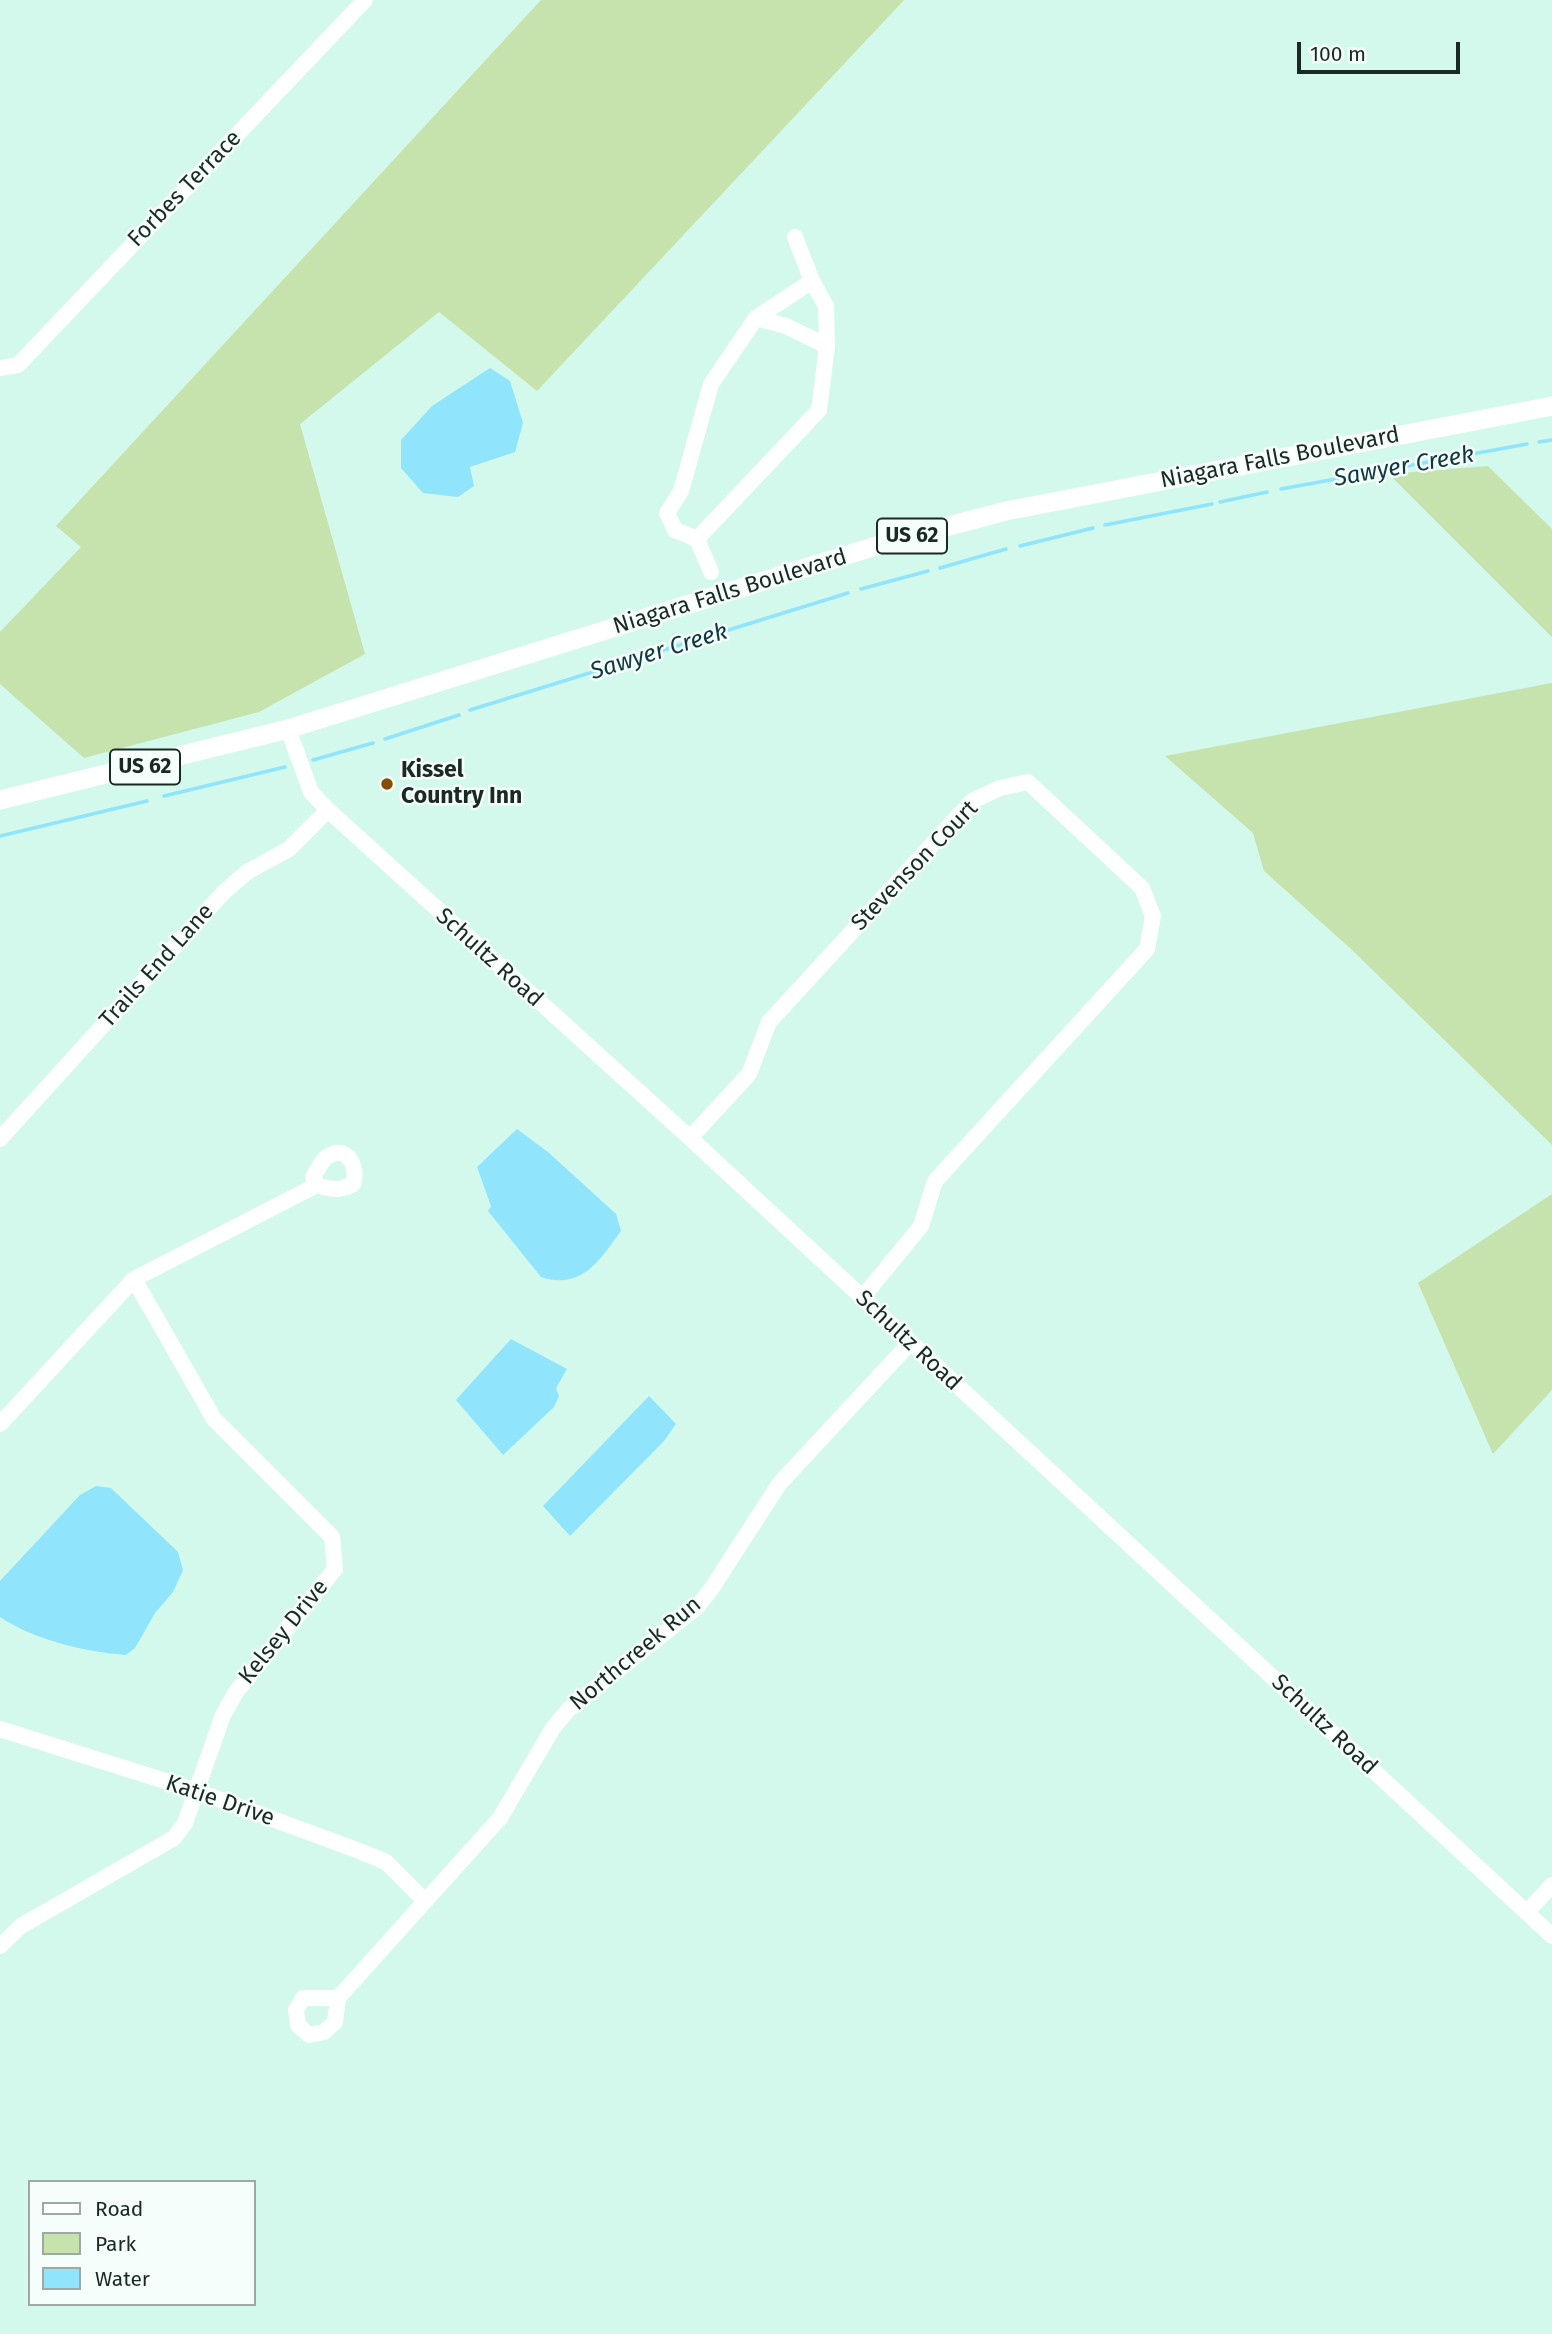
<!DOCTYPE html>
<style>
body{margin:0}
#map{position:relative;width:1552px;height:2334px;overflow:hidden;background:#d2f9ec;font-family:"Fira Sans",sans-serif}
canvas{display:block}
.legend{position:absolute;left:28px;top:2180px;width:228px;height:126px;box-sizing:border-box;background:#f6fefb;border:2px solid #9ea9a5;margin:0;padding:9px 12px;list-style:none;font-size:21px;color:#1a2924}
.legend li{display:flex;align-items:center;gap:14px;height:35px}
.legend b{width:35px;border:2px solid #9ea9a5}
.scale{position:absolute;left:1297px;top:42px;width:163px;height:32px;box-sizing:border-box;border:4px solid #1a2924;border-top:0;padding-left:9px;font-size:21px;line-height:24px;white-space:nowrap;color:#1a2924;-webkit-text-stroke:5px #f6fefb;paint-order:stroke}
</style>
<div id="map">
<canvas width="1552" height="2334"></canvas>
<ul class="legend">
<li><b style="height:9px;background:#fff"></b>Road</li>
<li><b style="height:19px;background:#c6e3ad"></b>Park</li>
<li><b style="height:19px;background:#90e4fc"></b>Water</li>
</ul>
<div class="scale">100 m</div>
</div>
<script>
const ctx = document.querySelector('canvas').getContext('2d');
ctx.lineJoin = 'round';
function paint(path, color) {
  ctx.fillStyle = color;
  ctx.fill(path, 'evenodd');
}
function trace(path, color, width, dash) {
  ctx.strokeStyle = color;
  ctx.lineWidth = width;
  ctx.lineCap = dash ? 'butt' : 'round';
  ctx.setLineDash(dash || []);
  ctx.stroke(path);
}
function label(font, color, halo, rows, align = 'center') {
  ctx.font = font + ' "Fira Sans",sans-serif';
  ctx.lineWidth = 5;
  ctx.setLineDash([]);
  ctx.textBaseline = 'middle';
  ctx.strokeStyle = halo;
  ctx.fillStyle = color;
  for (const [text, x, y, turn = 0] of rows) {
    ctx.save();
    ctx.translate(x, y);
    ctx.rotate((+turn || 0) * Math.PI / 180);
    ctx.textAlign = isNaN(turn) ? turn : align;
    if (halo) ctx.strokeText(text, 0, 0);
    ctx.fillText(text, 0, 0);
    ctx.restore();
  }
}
const green = new Path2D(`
 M541 0H904L537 391 439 312 300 424 365 654 259 712 84 758 0 684V632L81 547 56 526Z
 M1488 466 1552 529V637L1389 474Z
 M1552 683V1145L1351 949 1264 871 1253 833 1165 756Z
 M1552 1194V1390L1493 1454 1418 1283Z`);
const water = new Path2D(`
 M490 368 510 381 523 423 515 452 470 467 474 486 458 497 423 493 401 468V440L432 406Z
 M517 1129 548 1152 616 1214 621 1231C599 1261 582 1290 541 1277L488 1211 491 1206 477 1167Z
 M511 1339 567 1369 556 1388 559 1396 554 1407 503 1455 456 1400Z
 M649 1396 676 1424 664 1441 570 1536 543 1506Z
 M96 1486 111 1488 178 1552 183 1570 173 1592 155 1613 135 1648 126 1655C86 1652 34 1640 0 1617V1581L80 1495Z`);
const stream = new Path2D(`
 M1539 442 1552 440
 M1281 489 1527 444
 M1220 502 1267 492
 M1105 525 1212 504
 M1020 546 1093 528
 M940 568 1006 549
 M861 589 928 571
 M470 710 848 593
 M385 739 459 715
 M313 760 373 743
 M164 796 285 767
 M0 836 147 801`);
const minor = new Path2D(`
 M756 318 786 326 827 346
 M0 368 18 365 365 0
 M697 539 819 410 827 346 826 306 812 281
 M711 572 697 539 675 530 667 513 681 491 711 384 756 318 812 281 795 237
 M288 729 311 792 328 810 690 1138 1552 1936
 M690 1138 749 1074 769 1022 972 801 1000 788 1028 782 1142 888 1153 916 1147 949 935 1181 921 1226 862 1298
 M0 1139 224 892 247 872 289 849 328 810
 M0 1424 134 1279 317 1185C332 1190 339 1191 353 1184 359 1167 347 1143 327 1157 321 1161 317 1171 313 1177L317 1185
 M0 1729 197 1791 362 1852 386 1862 425 1901
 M1527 1912 1552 1885
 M0 1946 21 1926 174 1838 185 1823 223 1715 236 1692 335 1569 332 1537 214 1419 134 1279
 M338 1998 335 2022 324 2032 309 2035 298 2025 296 2010 303 1998H338L500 1818 553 1728 568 1710 697 1607 712 1588 779 1484 910 1343`);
const major = new Path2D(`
 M0 800 288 729 892 541 1006 511 1552 406`);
const markers = [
 [387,784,7,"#864e00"]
];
const shields = [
 [912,536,70],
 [145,767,70]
];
const shieldNames = [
 ["US 62",912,536],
 ["US 62",145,767]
];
const streetNames = [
 ["Forbes Terrace",185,189,-46],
 ["Niagara Falls Boulevard",1280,458,-11],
 ["Niagara Falls Boulevard",730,592,-17],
 ["Stevenson Court",915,866,-46],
 ["Schultz Road",489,958,42],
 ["Trails End Lane",157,966,-48],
 ["Schultz Road",908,1341,43],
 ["Kelsey Drive",284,1632,-51],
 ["Northcreek Run",636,1654,-40],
 ["Schultz Road",1324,1725,43],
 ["Katie Drive",220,1801,19]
];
const poiNames = [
 ["Kissel",401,771],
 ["Country Inn",401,797]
];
const waterNames = [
 ["Sawyer Creek",1404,467,-10],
 ["Sawyer Creek",659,652,-17]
];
paint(green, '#c6e3ad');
paint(water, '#90e4fc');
trace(stream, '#90e4fc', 3.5);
trace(minor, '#fff', 16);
trace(major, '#fff', 19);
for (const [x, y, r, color] of markers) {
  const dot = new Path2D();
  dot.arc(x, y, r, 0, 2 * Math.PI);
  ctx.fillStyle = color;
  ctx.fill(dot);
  trace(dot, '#f6fefb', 2.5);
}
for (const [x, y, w] of shields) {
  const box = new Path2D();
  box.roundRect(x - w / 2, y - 17.5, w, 35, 5);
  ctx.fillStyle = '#f6fefb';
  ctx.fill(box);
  trace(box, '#1a2924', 2);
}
label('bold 21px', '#1a2924', null, shieldNames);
label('23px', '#1a2924', '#f6fefb', streetNames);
label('bold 23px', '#1a2924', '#f6fefb', poiNames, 'left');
label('italic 24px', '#103842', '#f6fefb', waterNames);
</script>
